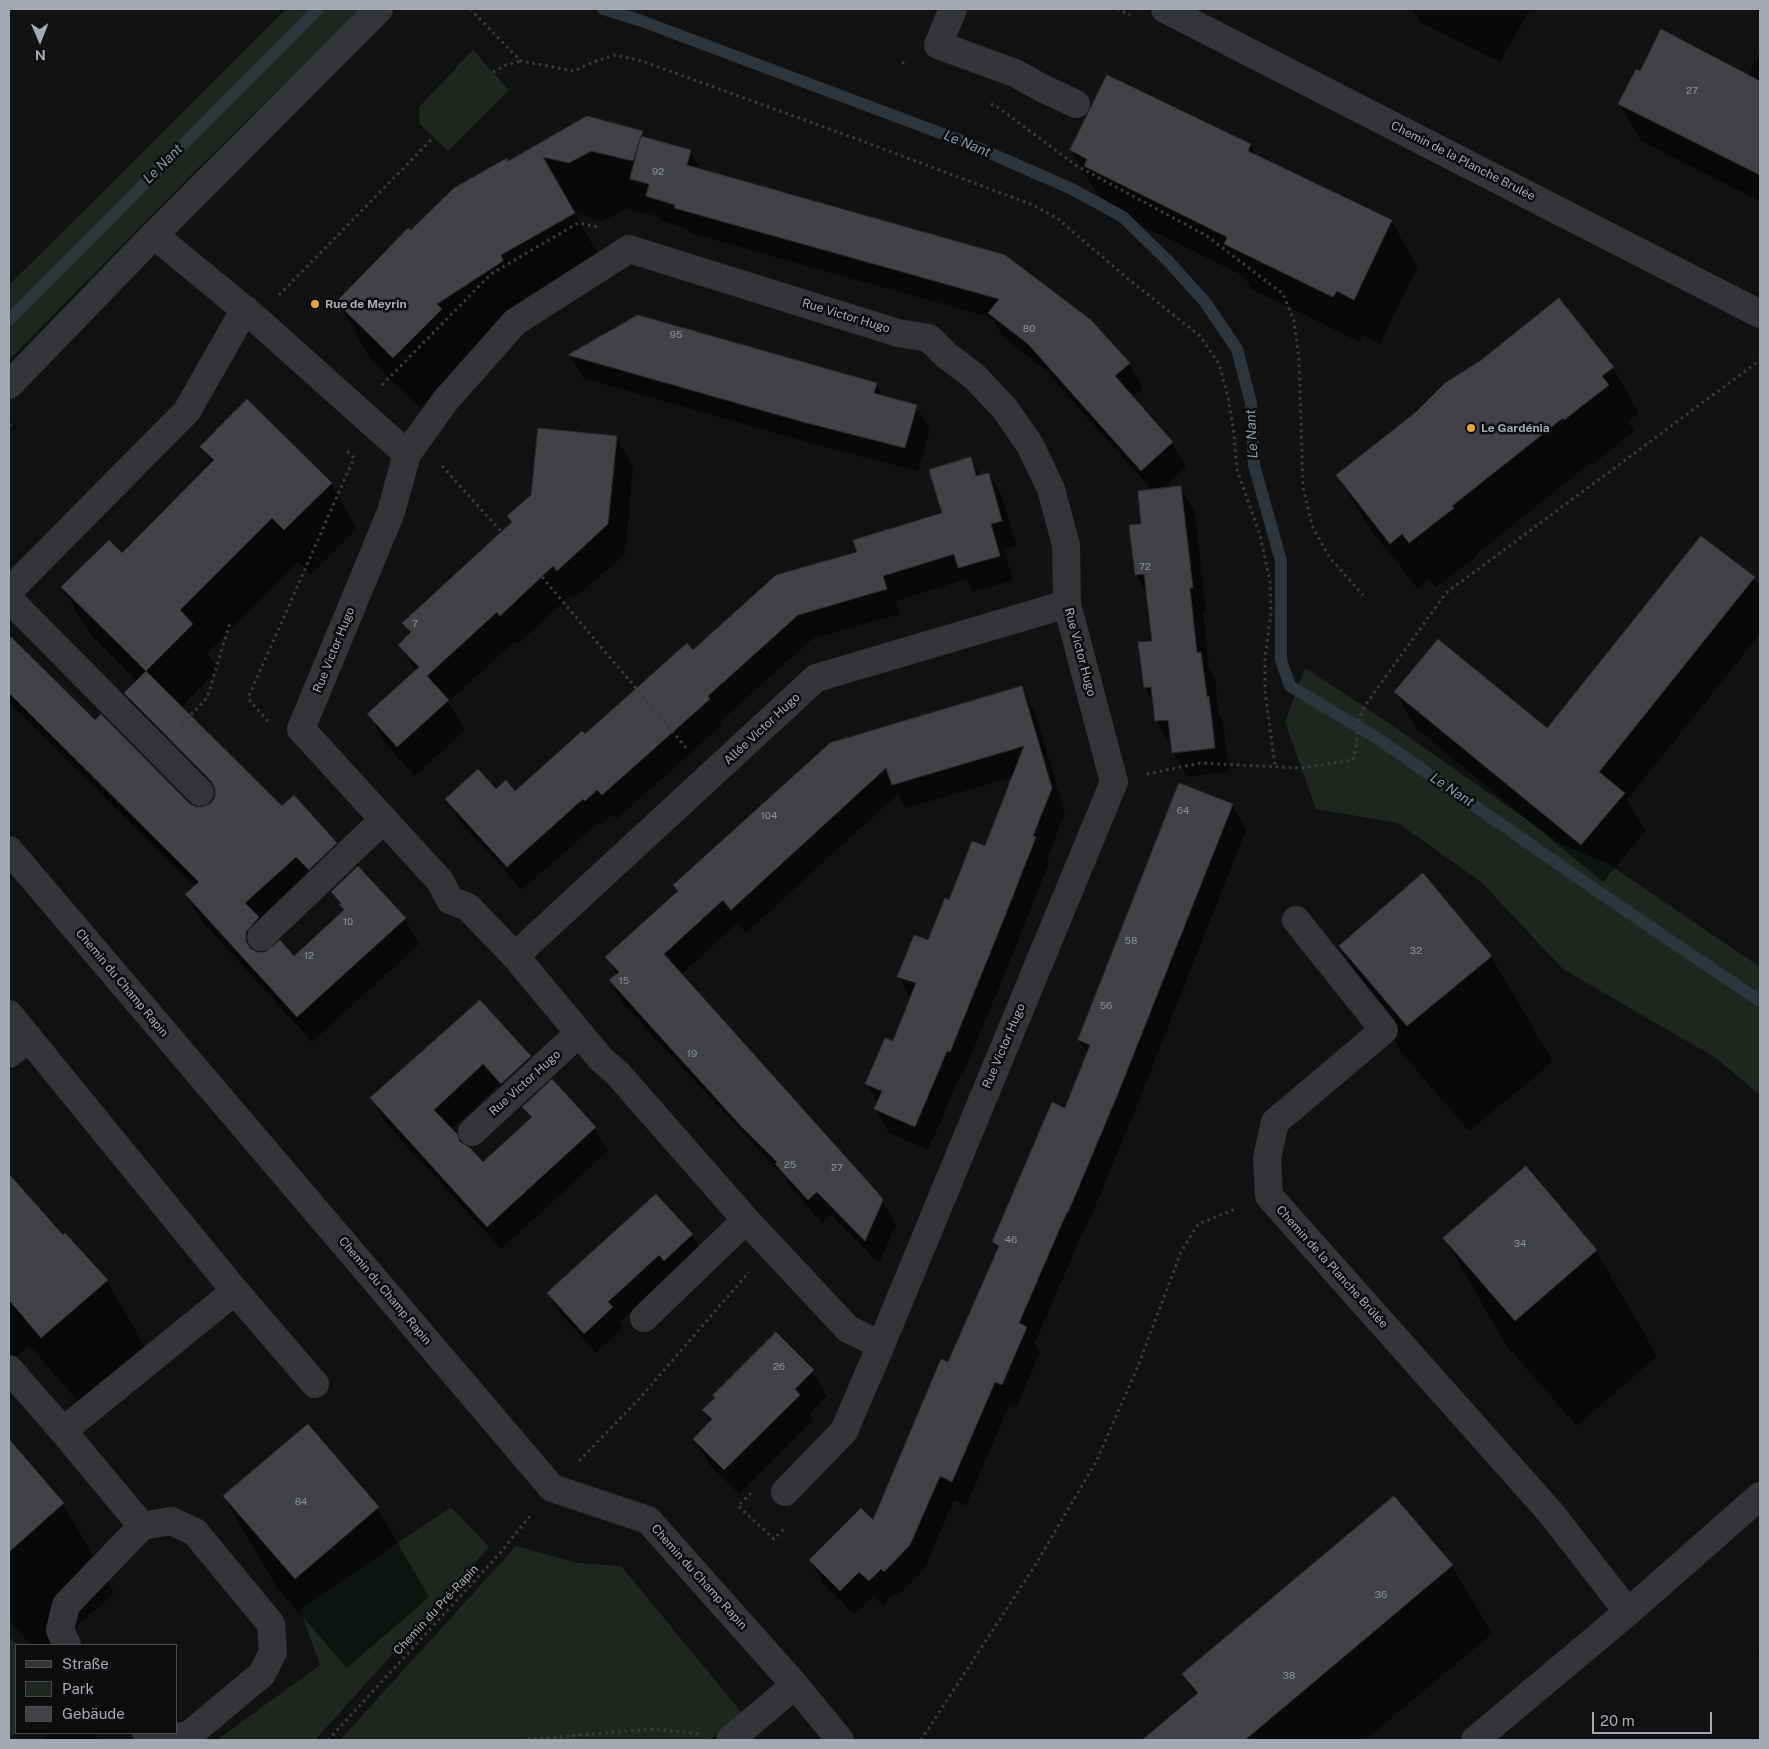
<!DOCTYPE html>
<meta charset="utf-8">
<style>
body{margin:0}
#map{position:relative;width:1769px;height:1749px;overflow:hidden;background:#121213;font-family:"Public Sans",sans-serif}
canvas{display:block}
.frame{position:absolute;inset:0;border:10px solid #a4a9b3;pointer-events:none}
.legend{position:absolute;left:15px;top:1644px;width:162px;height:90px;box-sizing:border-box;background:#0d0d0e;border:1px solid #494b50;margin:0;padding:6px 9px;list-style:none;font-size:15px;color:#a4a9b3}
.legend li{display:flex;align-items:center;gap:10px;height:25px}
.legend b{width:25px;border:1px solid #494b50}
.north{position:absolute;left:15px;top:15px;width:50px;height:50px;-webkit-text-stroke:4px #0d0d0e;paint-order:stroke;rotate:179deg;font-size:14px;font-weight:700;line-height:20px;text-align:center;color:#a4a9b3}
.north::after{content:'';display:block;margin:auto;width:18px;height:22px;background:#a4a9b3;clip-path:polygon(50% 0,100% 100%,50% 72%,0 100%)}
.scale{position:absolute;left:1592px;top:1712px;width:120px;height:22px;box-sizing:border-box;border:2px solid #a4a9b3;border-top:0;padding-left:6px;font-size:15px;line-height:18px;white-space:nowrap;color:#a4a9b3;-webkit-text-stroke:4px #0d0d0e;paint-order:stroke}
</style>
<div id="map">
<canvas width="1769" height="1749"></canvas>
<div class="frame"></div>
<ul class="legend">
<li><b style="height:6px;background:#333438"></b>Straße</li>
<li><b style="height:14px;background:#1f261f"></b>Park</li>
<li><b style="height:14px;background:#414246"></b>Gebäude</li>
</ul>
<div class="north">N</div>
<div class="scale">20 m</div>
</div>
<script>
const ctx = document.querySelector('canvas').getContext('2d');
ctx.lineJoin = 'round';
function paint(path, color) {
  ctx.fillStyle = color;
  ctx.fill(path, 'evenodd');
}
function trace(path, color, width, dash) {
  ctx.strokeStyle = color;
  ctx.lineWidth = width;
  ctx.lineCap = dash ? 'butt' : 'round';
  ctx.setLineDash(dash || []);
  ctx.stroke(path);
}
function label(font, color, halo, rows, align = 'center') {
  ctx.font = font + ' "Public Sans",sans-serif';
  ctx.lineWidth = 5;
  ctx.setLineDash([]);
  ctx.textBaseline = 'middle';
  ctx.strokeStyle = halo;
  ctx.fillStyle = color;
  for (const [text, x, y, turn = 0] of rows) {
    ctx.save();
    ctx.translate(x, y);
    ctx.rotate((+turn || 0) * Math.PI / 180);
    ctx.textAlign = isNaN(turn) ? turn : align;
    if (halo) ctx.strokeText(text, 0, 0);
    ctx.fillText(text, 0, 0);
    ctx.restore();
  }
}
const green = new Path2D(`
 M286 9H361L192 174 9 360V285Z
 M473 50 509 90 448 151 420 124 419 107Z
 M1305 668 1383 719 1563 845 1607 863 1760 967V1095L1716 1058 1563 969 1481 882 1398 823 1316 809 1285 722Z
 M451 1507 489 1547 315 1740H217L320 1665 300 1609Z
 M516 1546 578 1563 621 1566 742 1713 710 1740H340Z
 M9 1620 31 1645H16L17 1733 9 1738Z`);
const shadow = new Path2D(`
 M1413 9H1530L1500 62 1420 22Z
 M1760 52V201L1641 141 1619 104 1748 76Z
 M642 132 646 139 690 151 701 170 1005 256 1129 363 1143 388 1132 398 1172 442 1186 467 1162 489 1181 487 1195 512 1206 612H1203L1209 668 1215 678 1219 716 1223 722 1229 772 1187 777 1173 752 1172 745H1170L1156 721 1154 703 1145 688 1153 642 1148 596 1136 575 1143 525 1152 490 1044 369 1004 338 992 318 690 233 688 229 661 221 659 217 625 209 603 221 575 214 608 272 533 314 428 415 371 360 338 302 411 232 508 162Z
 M1250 145 1256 156 1391 221 1418 267 1380 344 1363 336 1360 342 1251 289 1244 276 1111 211 1104 199 1098 196 1071 150Z
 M570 355 876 384 884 397 916 406 930 429 918 471 817 445 583 378Z
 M1613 368 1639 413 1628 421 1634 431 1592 465 1590 463 1478 553 1479 554 1436 588 1429 579 1418 589 1365 522 1338 476Z
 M616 437 633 467 625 554 574 599 571 595 518 644 515 641 448 702 465 730 415 776 386 744 369 714 416 672 400 645 411 635 404 623Z
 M202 448 331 484 357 529 311 575 298 562 208 653 218 669 181 707 282 807 336 843 351 869 266 952 294 958 344 912 332 892 405 919 419 944 312 1042 201 920 186 894 195 887 9 703V660L21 648 95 722 188 804 196 808H205L212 804 216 795 141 719 126 694 138 681 89 633 63 588 122 555 212 464Z
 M970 459 981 476 989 474 1003 499 1016 545 1004 549 1013 580 973 592 966 579 896 601 900 614 812 639 721 721 723 724 617 819 612 814 600 825 598 823 522 890 461 823 447 799 496 791 515 792 693 652 858 553 943 514Z
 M1754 578 1760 588V634L1627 800 1645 831 1603 882 1417 729 1395 692 1547 730Z
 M1021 688 1035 712 1065 813 1047 860 1049 862 1016 946 963 1075 961 1074 928 1150 889 1133 876 1109 878 1103 867 1084 894 1043 911 999 899 977 929 942 949 902 985 847 1013 777 906 808 898 794 746 933 737 923 681 975 882 1201 896 1225 879 1263 831 1215 823 1223 791 1188 787 1180 624 1005 611 981 617 975 607 957 678 892 674 885Z
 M1232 805 1246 830 1133 1116 1089 1221 1082 1236H1081L1035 1343 1040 1352 1016 1409 1009 1406 966 1506 954 1500 924 1570 898 1596 895 1593 883 1605 874 1596 855 1615 824 1585 810 1560 873 1522 949 1364 998 1251 993 1242 1066 1109 1088 1054 1079 1040Z
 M1423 875 1491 956 1553 1062 1469 1131 1401 1052 1340 946Z
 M480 1002 530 1057 544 1080 515 1106 497 1086 451 1130 461 1144 483 1164 531 1119 524 1107 594 1128 608 1151 501 1249 385 1122 372 1099Z
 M9 1176 63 1237 107 1281 147 1351 83 1407 29 1345 10 1362 9 1360Z
 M656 1195 692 1235 704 1255 671 1274 620 1321 623 1328 596 1353 560 1313 548 1293Z
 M1445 1239 1596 1250 1657 1356 1577 1426 1506 1345Z
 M776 1334 813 1371 827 1396 809 1414 813 1420 739 1494 709 1464 694 1439 710 1422 704 1410Z
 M9 1441 63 1504 114 1593 56 1645H17L9 1636Z
 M224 1497 377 1508 429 1597 347 1668 276 1586Z
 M1393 1498 1452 1566 1492 1634 1365 1740H1144L1196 1697 1183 1675Z
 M1760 1649V1658L1757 1653Z
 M51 1733H93L99 1740H41Z`);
const stream = new Path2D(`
 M603 9 639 20 967 143 1072 189 1123 217 1169 262 1205 302 1237 349 1251 403 1254 465 1281 561V660L1290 686 1377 738 1603 895 1760 1001
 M9 320 318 9`);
const building = new Path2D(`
 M1661 29 1760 81V175L1618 104 1636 69 1640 71Z
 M1107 75 1251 144 1248 151 1392 220 1354 300 1337 291 1333 297 1224 244 1227 237 1084 166 1087 159 1070 150Z
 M587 116 643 131 633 161 591 151 569 163 543 157 575 213 501 255 503 261 437 304 442 309 393 358 336 302 408 228 411 230 454 188 507 158 508 161Z
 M641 136 691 150 687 165 1005 255 1091 320 1130 363 1115 376 1173 442 1141 471 1028 344 988 313 999 299 674 208 675 205 646 196 649 184 630 179Z
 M1559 298 1614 367 1602 376 1609 385 1564 420 1563 418 1452 506 1454 508 1409 543 1402 534 1390 544 1336 475 1416 412 1445 383 1480 361Z
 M638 315 877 383 874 393 917 405 905 448 803 422 568 355Z
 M247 399 332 483 284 530 272 518 180 610 193 624 146 671 61 587 109 540 122 553 214 460 200 447Z
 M538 428 617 436 608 524 557 571 553 566 500 616 497 612 427 676 449 700 397 747 367 714 419 667 398 645 411 632 402 623 512 522 507 516 531 495Z
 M971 457 976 476 989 473 1002 521 991 524 1000 556 958 568 954 554 883 576 887 589 798 615 708 696 710 699 602 795 597 790 585 801 583 799 507 867 445 799 478 769 496 789 506 780 515 791 582 731 585 734 687 643 693 650 776 575 857 552 853 540 942 513 929 470Z
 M1181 486 1193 588H1190L1197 653 1201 652 1207 697 1209 696 1215 748 1172 753 1168 720 1155 721 1151 687 1144 688 1138 642 1152 641 1144 574 1135 575 1129 525 1141 524 1138 491Z
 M1701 536 1755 577 1599 772 1625 793 1581 845 1394 692 1438 639 1547 728Z
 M9 635 95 720 101 714 189 803 196 807H203L211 803 215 797V788L211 781 124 693 146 671 282 806 294 795 337 843 309 870 296 857 245 903 259 917 246 932V941L250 948 257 952H265L280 940 294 956 344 910 339 904 341 903 331 892 358 866 406 918 297 1017 185 894 199 882 9 693Z
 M1022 686 1052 788 1033 836 1036 837 1003 921 950 1052 947 1051 915 1127 874 1109 882 1091 865 1084 885 1038 893 1041 916 983 897 977 914 935 928 940 945 898 949 900 972 841 985 846 1024 746 892 785 886 768 731 910 723 900 664 954 878 1193 883 1200 865 1241 817 1192 808 1200 775 1164 777 1162 740 1125 609 980 619 972 605 957 678 891 673 885 830 743Z
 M1179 783 1233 804 1119 1091 1075 1196 1068 1212H1067L1019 1323 1027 1327 1002 1385 995 1382 952 1482 940 1476 910 1545 884 1572 881 1569 869 1581 859 1572 840 1591 809 1560 861 1508 873 1520 941 1359 948 1362 999 1246 992 1242 1052 1102 1065 1108 1090 1045 1078 1040Z
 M1423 873 1492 956 1407 1026 1339 946Z
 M480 1000 531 1056 501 1084 483 1064 434 1110 457 1134 460 1142 469 1147 483 1162 532 1117 522 1107 552 1079 596 1127 487 1227 370 1098Z
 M1526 1166 1597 1250 1515 1321 1443 1238Z
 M9 1174 63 1235 65 1233 108 1280 41 1338 9 1300Z
 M656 1194 693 1234 664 1261 659 1255 608 1302 613 1307 584 1334 547 1293Z
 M776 1332 814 1370 795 1389 800 1395 724 1470 693 1439 712 1419 702 1410 715 1398 713 1395Z
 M308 1424 379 1507 295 1579 223 1496Z
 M9 1439 64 1503 9 1552Z
 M1394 1496 1453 1565 1245 1740H1142L1198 1693 1182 1674Z`);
const path = new Path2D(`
 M470 9 521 61 574 71 593 62 615 55 642 61 846 135 1033 205 1057 218 1127 278 1200 336 1219 364 1228 397 1234 434 1237 470 1260 535 1270 582 1271 613 1265 657V691L1275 766
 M1117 9 1130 15
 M902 62 908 65
 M493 72 506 65 521 61
 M991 104 999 108 1077 166 1207 236 1283 294 1294 321 1299 360 1303 488 1313 528 1330 558 1363 595
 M279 295 433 138
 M382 385 491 274 578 223 598 227
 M9 426 14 421
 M442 466 507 538
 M542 577 688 750
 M268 721 250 701 249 696 354 458 346 450
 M182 724 207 698 230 623
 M1147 774 1200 763 1302 768 1353 760 1356 747 1359 718 1366 704 1446 593 1760 360
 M579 1461 639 1399 749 1272
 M751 1493 738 1506 774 1539 786 1527
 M328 1740 501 1552 530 1516
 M521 1740 653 1729 698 1734
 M921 1740 1034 1567 1096 1462 1138 1366 1181 1252 1198 1224 1238 1208`);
const minor = new Path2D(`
 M953 9 938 45 1015 73 1042 88 1076 104
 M1165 9 1760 314
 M154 235 256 319 407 454 391 512 301 729 440 881 450 900 468 907 515 956 600 1058 618 1074 746 1220 848 1329 881 1345 844 1431 785 1492
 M9 385 154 235 379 9
 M407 454 445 401 515 322 629 249 898 333 929 338 946 355 975 377 1005 409 1030 445 1051 489 1066 545 1067 604 1114 782 881 1345
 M9 591 187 411 245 309
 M9 599 200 792
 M9 850 552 1488 648 1520 795 1685 840 1740
 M1296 920 1384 1030 1275 1122 1267 1158 1269 1196 1550 1512 1628 1612
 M261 937 383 820
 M515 956 816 678 1067 604
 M9 1014 235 1291 315 1384
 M9 1054 29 1038
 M472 1132 578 1034
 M644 1318 746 1220
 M9 1369 63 1431
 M142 1526 63 1431 235 1291
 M67 1645 60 1630 66 1605 142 1526 171 1521 195 1532 271 1624 273 1652 262 1674 189 1735 164 1739 146 1733
 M730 1740 795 1685
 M1475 1740 1628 1612 1760 1496`);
const markers = [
 [315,304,5,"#e1a53c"],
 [1471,428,5,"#e1a53c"]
];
const numberNames = [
 ["27",1692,91],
 ["92",658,172],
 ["80",1029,329],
 ["95",676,335],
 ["72",1145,567],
 ["7",415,624],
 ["64",1183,811],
 ["104",769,816],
 ["10",348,922],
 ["58",1131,941],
 ["32",1416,951],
 ["12",309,956],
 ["15",624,981],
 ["56",1106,1006],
 ["19",692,1054],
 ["25",790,1165],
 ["27",837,1168],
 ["46",1011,1240],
 ["34",1520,1244],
 ["26",779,1367],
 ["84",301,1502],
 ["36",1381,1595],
 ["38",1289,1676]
];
const streetNames = [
 ["Chemin de la Planche Brulée",1463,161,27],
 ["Rue Victor Hugo",846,316,17],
 ["Rue Victor Hugo",334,650,-68],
 ["Rue Victor Hugo",1080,652,75],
 ["Allée Victor Hugo",762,729,-43],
 ["Chemin du Champ Rapin",122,983,50],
 ["Rue Victor Hugo",1004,1046,-67],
 ["Rue Victor Hugo",525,1083,-42],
 ["Chemin de la Planche Brûlée",1332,1267,48],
 ["Chemin du Champ Rapin",385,1291,50],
 ["Chemin du Champ Rapin",699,1577,48],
 ["Chemin du Pré-Rapin",436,1610,-47]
];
const poiNames = [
 ["Rue de Meyrin",325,304],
 ["Le Gardénia",1481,428]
];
const waterNames = [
 ["Le Nant",967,144,22],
 ["Le Nant",163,164,-45],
 ["Le Nant",1252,434,-93],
 ["Le Nant",1452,790,34]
];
paint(green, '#1f261f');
paint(shadow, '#0007');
trace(stream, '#2c353b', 12);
paint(building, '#414246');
trace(building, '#2c2c2f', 1);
trace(path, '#393b3f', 3, [2.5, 4]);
trace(minor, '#333438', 28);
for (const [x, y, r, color] of markers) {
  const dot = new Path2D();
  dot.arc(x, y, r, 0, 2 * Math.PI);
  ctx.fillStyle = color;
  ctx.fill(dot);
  trace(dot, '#0d0d0e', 2);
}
label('10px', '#8b8f98', null, numberNames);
label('12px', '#a4a9b3', '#0d0d0e', streetNames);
label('bold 12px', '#a4a9b3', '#0d0d0e', poiNames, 'left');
label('italic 14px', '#7e97ab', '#0d0d0e', waterNames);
</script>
